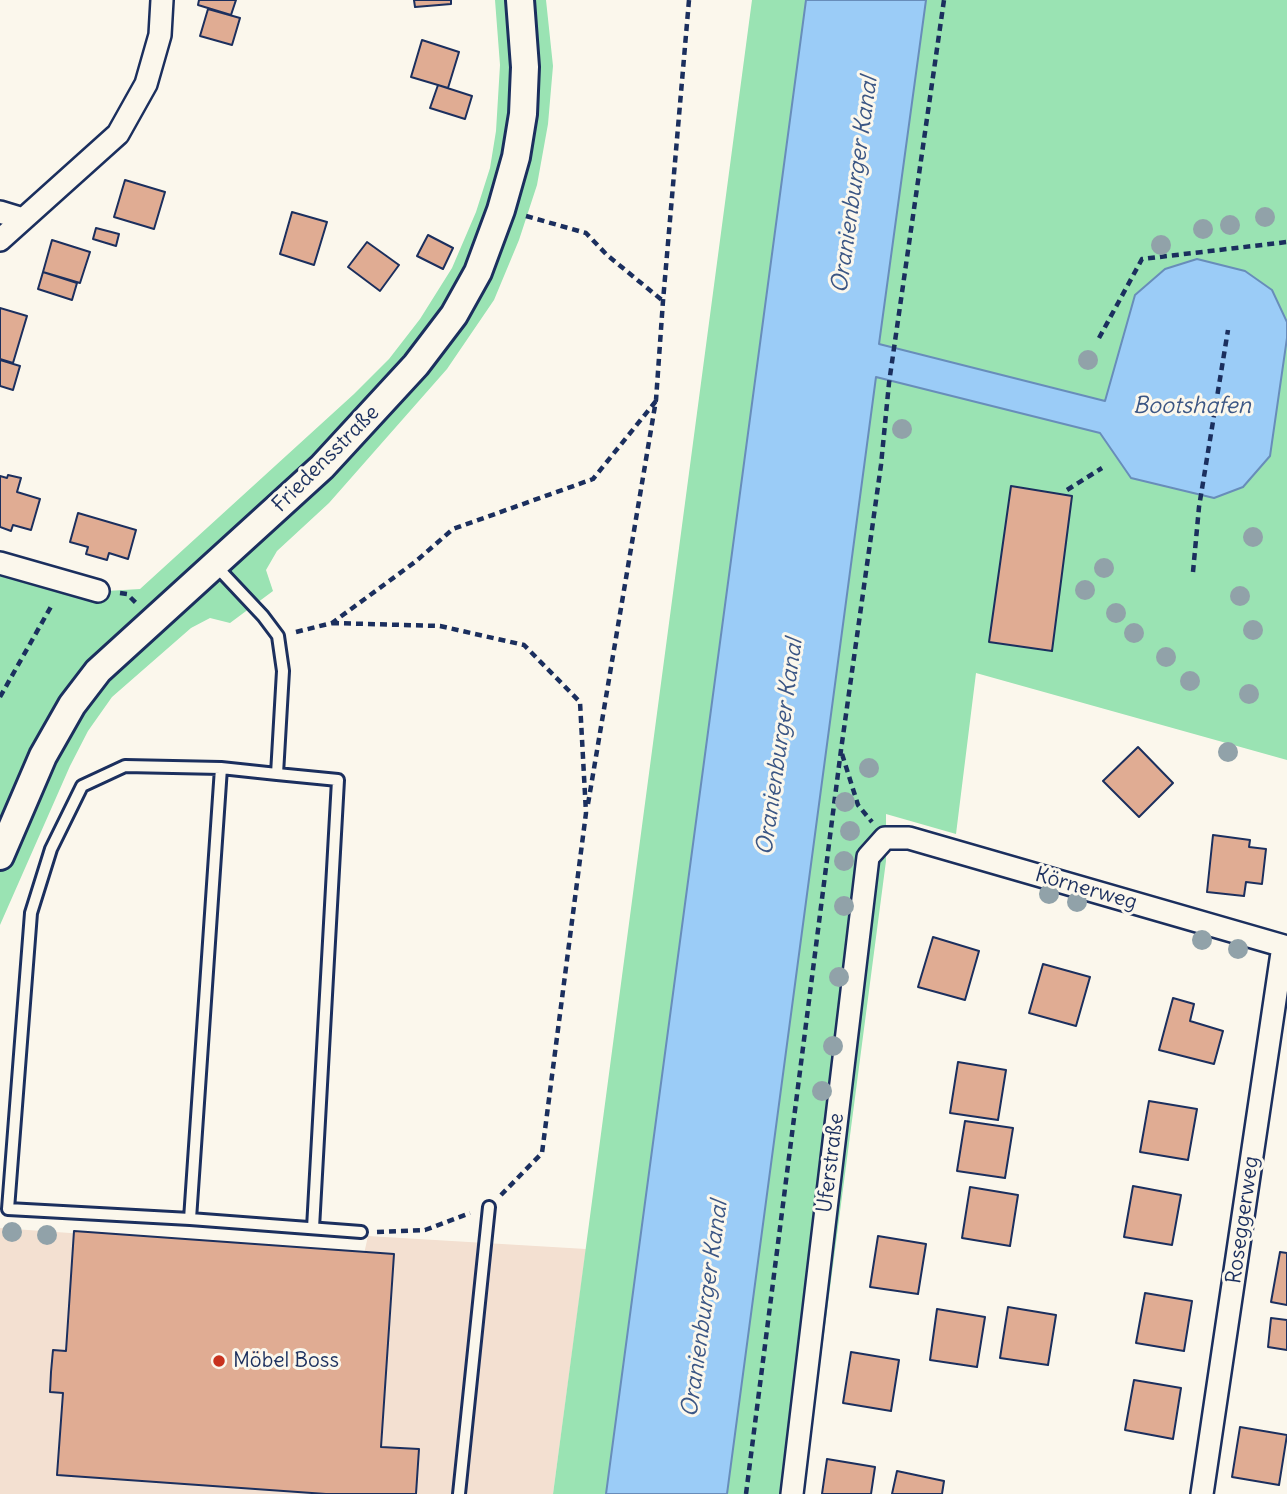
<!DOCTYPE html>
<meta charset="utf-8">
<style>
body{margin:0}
canvas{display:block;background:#fbf7ec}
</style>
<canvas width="1287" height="1494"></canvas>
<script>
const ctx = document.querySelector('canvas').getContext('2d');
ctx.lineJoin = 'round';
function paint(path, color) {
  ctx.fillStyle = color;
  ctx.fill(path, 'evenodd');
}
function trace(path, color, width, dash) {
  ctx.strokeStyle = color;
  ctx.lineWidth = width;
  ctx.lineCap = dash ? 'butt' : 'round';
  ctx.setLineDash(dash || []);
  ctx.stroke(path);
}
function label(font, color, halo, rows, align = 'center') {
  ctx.font = font + ' Delius,sans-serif';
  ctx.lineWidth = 6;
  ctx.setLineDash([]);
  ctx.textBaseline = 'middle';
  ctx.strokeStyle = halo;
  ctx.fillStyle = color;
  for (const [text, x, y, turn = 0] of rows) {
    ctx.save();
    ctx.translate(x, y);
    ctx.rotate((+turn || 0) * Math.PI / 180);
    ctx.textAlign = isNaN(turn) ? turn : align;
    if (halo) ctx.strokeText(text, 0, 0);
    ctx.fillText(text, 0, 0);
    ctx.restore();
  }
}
const built = new Path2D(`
 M0 1228 364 1254 368 1236 586 1249 553 1494H0Z`);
const green = new Path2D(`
 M495 0H546L553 66 548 124 537 185 519 240 494 300 447 369 329 503 277 551 266 570 273 591 230 623 210 618 191 628 112 697 88 731 70 766 0 925V572L73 593 140 589 354 394 389 359 420 319 452 268 476 212 490 168 496 131 500 65Z
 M752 0H806L606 1494H553Z
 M926 0H1287V322L1272 290 1135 295 1105 401 879 344Z
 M1287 338V760L976 673 956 834 886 814V861L803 1494H727L876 376 1100 433 1131 478 1270 456Z`);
const water = new Path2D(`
 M806 0H926L879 344 1105 401 1135 295 1165 269 1197 259 1245 271 1272 290 1287 322V338L1270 456 1243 487 1214 498 1131 478 1100 433 876 377 727 1494H606Z`);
const building = new Path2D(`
 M199 0H236L231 15 198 5Z
 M414 0H451V4L415 7Z
 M208 9 240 18 232 45 200 36Z
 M422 40 459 52 448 88 411 77Z
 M438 85 472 96 465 119 430 108Z
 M125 180 165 192 154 229 114 217Z
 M292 212 327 222 314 265 280 254Z
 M96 228 119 234 116 246 93 239Z
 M428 235 453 248 443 269 417 256Z
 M52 240 90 252 80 283 43 272Z
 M367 242 399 265 380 291 348 267Z
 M43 272 77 283 72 300 38 289Z
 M0 308 27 316 13 363 0 359Z
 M0 360 20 366 13 390 0 386Z
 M8 475 21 478 17 492 40 499 31 530 13 525 11 531 0 527V476L7 478Z
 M1011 486 1072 496 1052 651 989 642Z
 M78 513 136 530 128 559 109 553 107 560 86 554 88 547 70 542Z
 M1138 747 1173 783 1139 817 1103 781Z
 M1213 835 1250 840 1249 847 1266 849 1262 884 1246 882 1244 896 1207 892Z
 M933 937 979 951 965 1000 918 987Z
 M1043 964 1090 977 1076 1026 1029 1013Z
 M1173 998 1194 1004 1190 1021 1223 1031 1214 1064 1159 1050Z
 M958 1062 1006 1070 998 1120 950 1113Z
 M1149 1101 1197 1109 1188 1160 1140 1152Z
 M965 1121 1013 1128 1005 1178 957 1171Z
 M1133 1186 1181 1195 1172 1245 1124 1237Z
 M970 1187 1018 1195 1010 1246 962 1238Z
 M74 1231 394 1254 381 1447 419 1449 416 1494H326L57 1475 63 1393 50 1392 51 1372 53 1350 66 1351Z
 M878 1236 926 1244 918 1294 870 1287Z
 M1280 1252 1287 1253V1305L1271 1302Z
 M1145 1293 1192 1301 1184 1351 1136 1343Z
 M1008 1307 1056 1315 1048 1365 1000 1358Z
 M937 1309 985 1317 977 1367 930 1360Z
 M1271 1318 1287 1320V1350L1268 1347Z
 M851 1352 899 1360 891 1411 843 1403Z
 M1134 1380 1181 1388 1173 1439 1125 1430Z
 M1240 1427 1287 1435 1279 1485 1232 1477Z
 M827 1459 875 1467 871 1494H822Z
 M897 1471 944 1481 942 1494H892Z`);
const path = new Path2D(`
 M526 216 586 233 607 255 663 301
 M1099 338 1142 259 1287 242
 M1067 490 1102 468
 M1193 572 1199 507 1228 330
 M120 593 127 594 136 603
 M332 623 440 626 524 645 580 702 586 813 542 1153 501 1195
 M296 632 332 623 415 562 453 529 593 479 656 401
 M0 697 53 603
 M842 754 858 805 872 822
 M588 804 656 400 663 301 689 0
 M377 1232 425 1230 470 1213
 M746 1494 841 750 881 465 889 383 944 0`);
const service = new Path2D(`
 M216 566 263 616 278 636 283 671 277 774 221 768 125 766 82 786 51 849 31 913 8 1209 190 1219 361 1232
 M277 774 338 780 313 1228
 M190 1219 221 768
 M459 1494 489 1207`);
const minor = new Path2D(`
 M0 212 23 219
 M0 240 118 134 146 84 160 35 162 0
 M0 563 98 591
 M792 1494 868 857 885 838H909L1287 947
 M1202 1494 1283 946`);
const tertiary = new Path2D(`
 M0 856 43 756 72 705 98 671 322 467 416 365 454 315 478 272 501 210 516 157 523 114 525 67 520 0`);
const trees = [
 [1265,217],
 [1230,225],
 [1203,229],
 [1161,245],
 [1088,360],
 [902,429],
 [1253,537],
 [1104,568],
 [1085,590],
 [1240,596],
 [1116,613],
 [1253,630],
 [1134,633],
 [1166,657],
 [1190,681],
 [1249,694],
 [1228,752],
 [869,768],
 [845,802],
 [850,831],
 [844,861],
 [1049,894],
 [1077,902],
 [844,906],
 [1202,940],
 [1238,949],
 [839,977],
 [833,1046],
 [822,1091],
 [12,1232],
 [47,1235]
];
const markers = [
 [219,1361,7,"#c8321e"]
];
const streetNames = [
 ["Friedensstraße",326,459,-45],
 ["Körnerweg",1086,889,16],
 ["Uferstraße",831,1163,-83],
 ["Roseggerweg",1243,1220,-82]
];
const poiNames = [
 ["Möbel Boss",233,1361]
];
const waterNames = [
 ["Oranienburger Kanal",855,185,-82],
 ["Bootshafen",1192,406],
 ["Oranienburger Kanal",780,747,-82],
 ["Oranienburger Kanal",705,1309,-82]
];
paint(built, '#f3e0d1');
paint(green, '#9ae3b3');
paint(water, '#9bccf7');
trace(water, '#688dba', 2);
paint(building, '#e0ac93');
trace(building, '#1b2f5e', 2);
trace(service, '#1b2f5e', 16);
trace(minor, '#1b2f5e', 26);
trace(tertiary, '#1b2f5e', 32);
trace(path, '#1b2f5e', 4.5, [7, 5]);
trace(service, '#fbf7ec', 10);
trace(minor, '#fbf7ec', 21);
trace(tertiary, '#fbf7ec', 26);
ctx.fillStyle = '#91a2a9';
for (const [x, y] of trees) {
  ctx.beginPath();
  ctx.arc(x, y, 10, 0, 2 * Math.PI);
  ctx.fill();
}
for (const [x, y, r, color] of markers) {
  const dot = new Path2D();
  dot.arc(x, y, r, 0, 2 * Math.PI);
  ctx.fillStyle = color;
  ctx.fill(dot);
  trace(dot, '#fbf7ec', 2.5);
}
label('21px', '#1b2f5e', '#fbf7ec', streetNames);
label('21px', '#1b2f5e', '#fbf7ec', poiNames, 'left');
label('italic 23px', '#3b5684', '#fbf7ec', waterNames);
</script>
